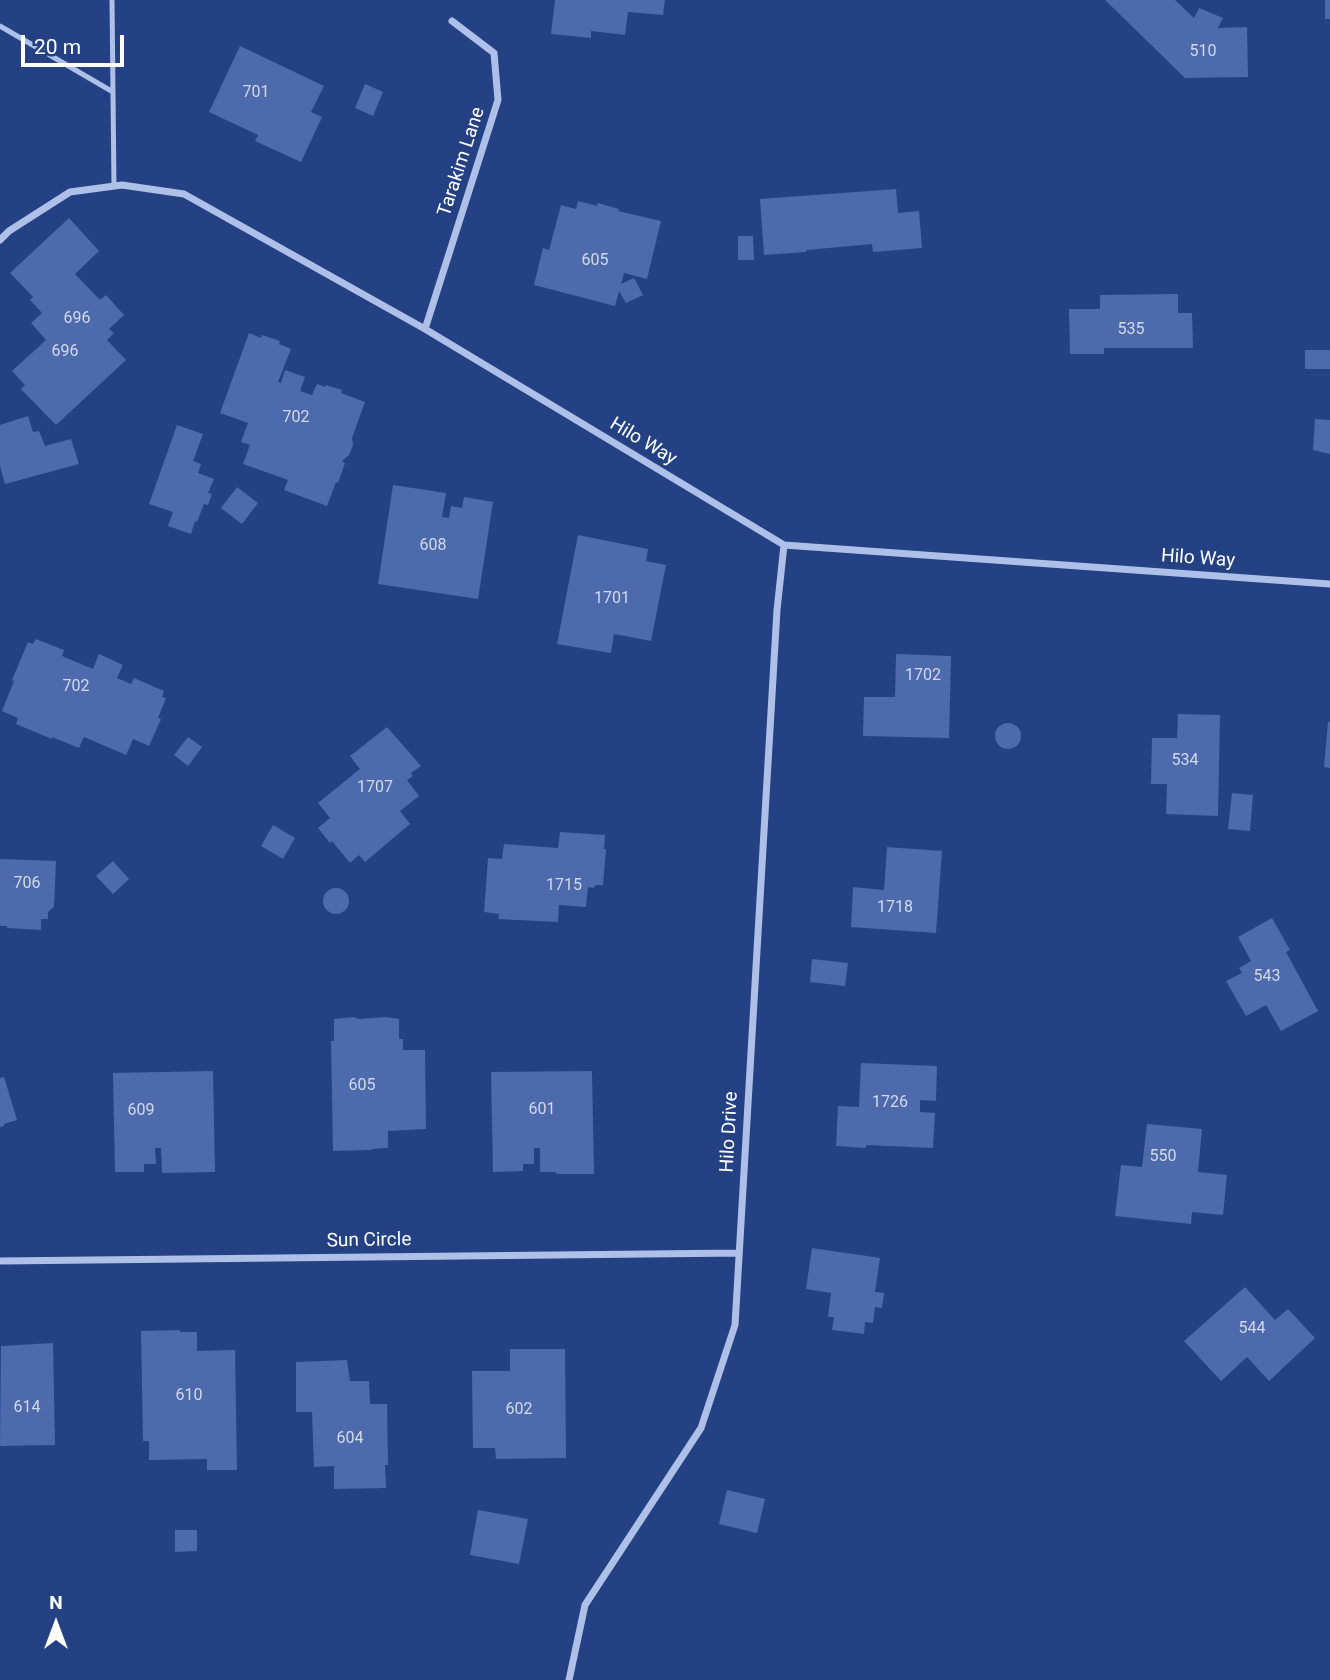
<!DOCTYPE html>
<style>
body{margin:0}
#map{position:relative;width:1330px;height:1680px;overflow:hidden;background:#244184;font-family:Roboto,sans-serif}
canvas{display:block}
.north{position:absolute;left:21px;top:1589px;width:70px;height:70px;-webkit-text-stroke:5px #244184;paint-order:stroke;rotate:0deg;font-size:19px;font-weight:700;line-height:28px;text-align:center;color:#fff}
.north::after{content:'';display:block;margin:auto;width:24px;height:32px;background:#fff;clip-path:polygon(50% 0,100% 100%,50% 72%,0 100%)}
.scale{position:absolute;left:21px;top:35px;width:103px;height:32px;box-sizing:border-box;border:4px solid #fff;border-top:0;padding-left:9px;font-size:21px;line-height:24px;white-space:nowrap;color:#fff;-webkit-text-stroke:5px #244184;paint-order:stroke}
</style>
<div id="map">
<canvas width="1330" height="1680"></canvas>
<div class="north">N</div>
<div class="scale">20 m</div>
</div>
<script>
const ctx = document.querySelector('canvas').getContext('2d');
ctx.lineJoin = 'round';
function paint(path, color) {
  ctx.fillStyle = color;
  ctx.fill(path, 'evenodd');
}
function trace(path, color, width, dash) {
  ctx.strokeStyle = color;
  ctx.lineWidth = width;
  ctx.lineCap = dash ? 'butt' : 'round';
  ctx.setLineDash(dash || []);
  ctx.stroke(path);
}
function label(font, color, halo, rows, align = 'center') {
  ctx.font = font + ' Roboto,sans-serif';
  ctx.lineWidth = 5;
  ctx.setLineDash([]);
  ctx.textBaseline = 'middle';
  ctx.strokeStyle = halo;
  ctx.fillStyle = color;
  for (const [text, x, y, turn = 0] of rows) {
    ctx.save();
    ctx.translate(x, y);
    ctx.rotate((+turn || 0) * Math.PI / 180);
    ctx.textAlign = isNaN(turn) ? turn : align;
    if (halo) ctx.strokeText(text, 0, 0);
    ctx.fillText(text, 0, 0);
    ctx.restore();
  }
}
const building = new Path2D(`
 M555 0H665L663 15 628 12 625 35 591 31V38L551 34Z
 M1105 0H1175L1194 18 1199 8 1223 18 1218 28 1247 27 1248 77 1185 78Z
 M1325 0H1330V19H1325Z
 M240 46 324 86 311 112 322 117 301 162 255 141 258 135 209 112Z
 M365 84 383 92 373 116 355 108Z
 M896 189 898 213 919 211 922 248 873 252 872 244 807 250 806 252 764 255 760 199Z
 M578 201 597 206 598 203 619 209 618 211 661 221 647 279 624 273 621 284 634 278 643 295 626 303 619 291 615 306 534 285 543 248 549 250 561 205 576 209Z
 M69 218 99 251 75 274 100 300 106 295 124 315 109 329 114 333 107 340 126 360 56 425 21 389 25 385 12 371 46 340 31 323 42 313 30 300 33 297 10 273Z
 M738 236H753L754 260H738Z
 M1178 294V313H1192L1193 348H1104V354H1070L1069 309H1100V295Z
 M249 333 261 338 262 335 280 341 279 344 291 349 278 382 281 383 285 370 305 377 300 391 312 395 317 384 325 387 326 385 342 390 341 393 365 402 352 438 353 445 349 455 342 461 345 463 338 483 336 482 327 506 284 490 288 480 243 464 250 445 241 442 248 423 220 413Z
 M1305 350H1330V369H1305Z
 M28 416 33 432 39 431 45 446 71 439 79 464 5 484 0 466V425Z
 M1315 419 1330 420V454L1313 450Z
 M177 425 203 434 193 461 201 464 198 473 214 479 208 493 212 494 208 505 204 504 197 522 195 521 191 534 168 526 173 512 149 504Z
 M393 485 446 493 442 517 449 518 451 506 462 508 464 497 493 502 478 599 378 584Z
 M237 487 258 503 242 524 221 508Z
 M578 535 648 549 646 561 666 565 651 641 614 634 611 653 557 644Z
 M36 639 64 650 62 656 93 669 99 654 123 665 117 678 131 684 134 678 164 691 162 697 166 698 158 718 161 719 149 746 133 739 126 755 84 737 79 748 52 737V739L16 724 18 718 2 711 14 681 12 680 28 642 33 644Z
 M896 654 951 656 949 738 863 736 864 697H895Z
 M1178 714 1220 715 1218 816 1166 814 1167 784H1151L1152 738H1177Z
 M1328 722H1330V768L1324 767Z
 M995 736a13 13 0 1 1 26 0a13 13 0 1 1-26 0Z
 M387 727 421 766 411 773 413 776 407 780 419 796 400 811 410 824 365 862 359 855 350 863 332 841 330 843 318 828 330 818 318 803 360 769 350 756Z
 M188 737 202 747 188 766 174 755Z
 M1232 793 1253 795 1250 831 1228 829Z
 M273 825 295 838 283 859 261 846Z
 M560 832 605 835 604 849H606L603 885H595L594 888 588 887 586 907 559 905 558 922 498 919 499 914 484 912 488 858 502 859 504 844 558 848Z
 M887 847 942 851 936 933 851 927 853 887 884 890Z
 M0 859 56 861 54 907 48 912V919H41V930L7 928V926H0Z
 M113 861 129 879 113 894 96 876Z
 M323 901a13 13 0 1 1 26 0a13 13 0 1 1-26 0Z
 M1272 918 1290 950 1286 952 1318 1011 1281 1031 1266 1005 1246 1016 1226 981 1242 973 1239 968 1251 961 1238 937Z
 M812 959 848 963 845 986 810 982Z
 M353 1017 359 1019 386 1017 399 1019V1039H403V1050H425L426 1129 388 1131V1148L372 1149V1150L333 1151 331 1041H334V1019Z
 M861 1063 937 1066 936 1101 920 1100V1112L935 1113 933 1148 866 1145V1148L836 1146 838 1106 859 1107Z
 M213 1071 215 1172 162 1173 161 1148H155L156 1164H144V1172H115L113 1073Z
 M592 1071 594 1174H557L556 1172H540V1148H534V1164H523V1171L493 1172 491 1072Z
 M4 1077 17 1120 4 1124V1126L0 1127V1078Z
 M1147 1124 1202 1129 1198 1172 1227 1175 1223 1215 1192 1212 1191 1224 1115 1216 1121 1165 1142 1167Z
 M812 1248 880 1258 875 1292 884 1293 882 1308 875 1307 873 1323 865 1322 864 1334 832 1330 834 1317H828L831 1293 806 1289Z
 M1245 1287 1275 1320 1288 1309 1315 1338 1269 1381 1247 1357 1221 1381 1184 1341Z
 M180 1330V1332H197V1351L235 1350 237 1470H207V1459L149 1460V1441H143L141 1331Z
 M53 1343 55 1445 0 1446 1 1346Z
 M510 1349H565L566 1458 496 1459 495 1448H473L472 1371H510Z
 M347 1360 350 1381H369L370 1404H387L388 1465H385L386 1488 334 1489V1466L314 1467 312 1412H296V1362Z
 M727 1490 765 1499 757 1533 719 1524Z
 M478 1510 528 1519 519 1564 470 1555Z
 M175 1530H197V1551L175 1552Z`);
const service = new Path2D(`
 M112 0 114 186
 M0 26 113 92`);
const minor = new Path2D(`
 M0 240 9 231 70 192 122 185 184 194 425 329 784 545 1330 584
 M425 329 498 100 494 53 452 21
 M0 1261 739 1253
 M569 1680 585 1605 701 1428 735 1325 777 610 784 545`);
const numberNames = [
 ["510",1203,52],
 ["701",256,93],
 ["605",595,261],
 ["696",77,319],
 ["535",1131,330],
 ["696",65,352],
 ["702",296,418],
 ["608",433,546],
 ["1701",612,599],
 ["1702",923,676],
 ["702",76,687],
 ["534",1185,761],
 ["1707",375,788],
 ["706",27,884],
 ["1715",564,886],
 ["1718",895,908],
 ["543",1267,977],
 ["605",362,1086],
 ["1726",890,1103],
 ["601",542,1110],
 ["609",141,1111],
 ["550",1163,1157],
 ["544",1252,1329],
 ["610",189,1396],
 ["614",27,1408],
 ["602",519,1410],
 ["604",350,1439]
];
const streetNames = [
 ["Tarakim Lane",462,162,-72],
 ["Hilo Way",643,442,31],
 ["Hilo Way",1198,559,4],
 ["Hilo Drive",730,1132,-87],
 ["Sun Circle",369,1241,-1]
];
paint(building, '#4d6aac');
trace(service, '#aec0e8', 5);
trace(minor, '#aec0e8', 7);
label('16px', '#d2daea', null, numberNames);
label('19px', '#fff', '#244184', streetNames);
</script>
